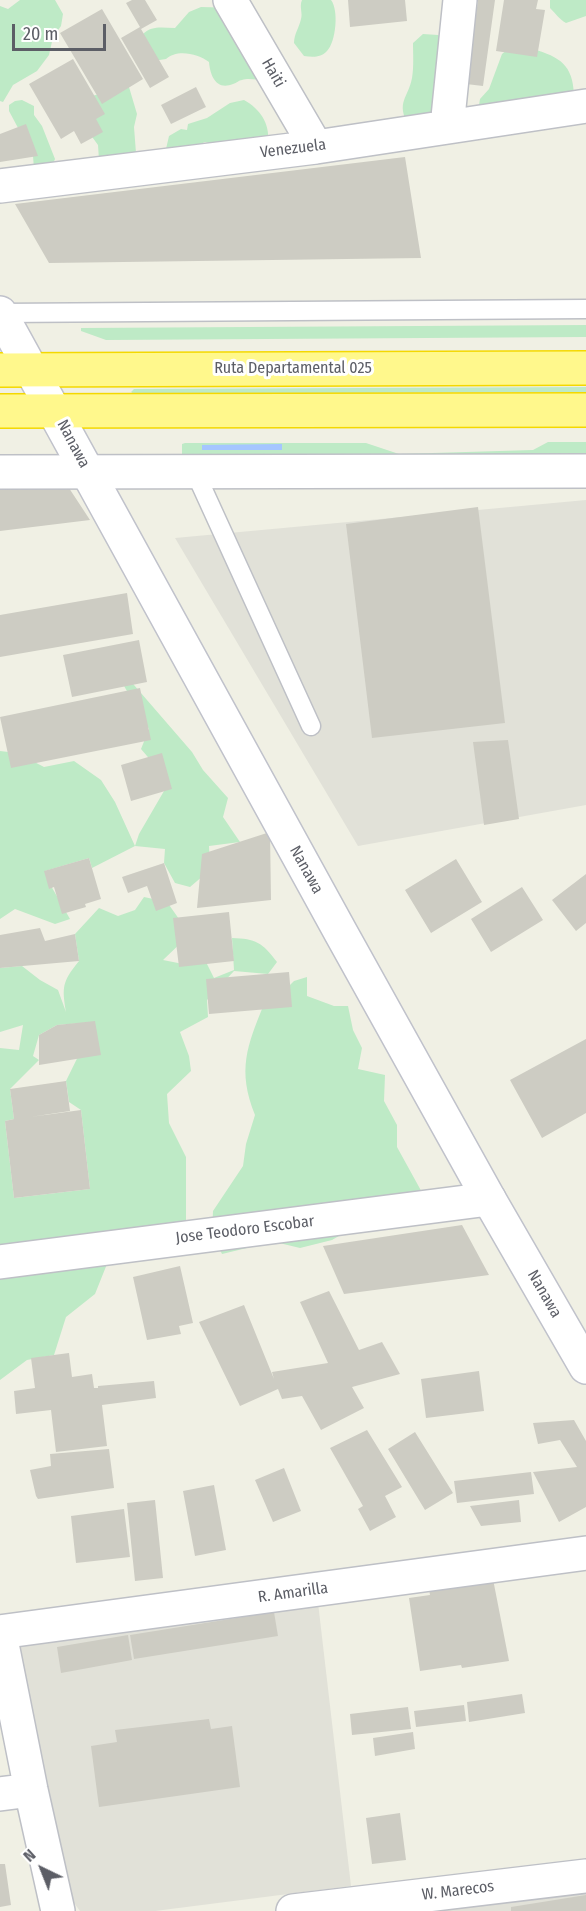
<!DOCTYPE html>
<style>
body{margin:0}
#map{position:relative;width:586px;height:1911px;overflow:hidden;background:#f0f0e4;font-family:"Fira Sans Condensed",sans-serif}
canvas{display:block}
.north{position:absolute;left:12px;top:1839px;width:60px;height:60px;-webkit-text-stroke:4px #fff;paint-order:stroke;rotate:317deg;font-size:16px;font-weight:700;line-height:24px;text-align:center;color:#5c5e66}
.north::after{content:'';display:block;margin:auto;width:21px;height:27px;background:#5c5e66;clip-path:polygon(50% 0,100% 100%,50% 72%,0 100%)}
.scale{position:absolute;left:12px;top:24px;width:94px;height:27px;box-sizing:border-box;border:3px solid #5c5e66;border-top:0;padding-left:8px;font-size:18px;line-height:21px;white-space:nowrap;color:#5c5e66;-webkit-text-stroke:4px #fff;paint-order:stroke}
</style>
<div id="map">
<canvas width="586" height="1911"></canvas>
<div class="north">N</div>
<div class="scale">20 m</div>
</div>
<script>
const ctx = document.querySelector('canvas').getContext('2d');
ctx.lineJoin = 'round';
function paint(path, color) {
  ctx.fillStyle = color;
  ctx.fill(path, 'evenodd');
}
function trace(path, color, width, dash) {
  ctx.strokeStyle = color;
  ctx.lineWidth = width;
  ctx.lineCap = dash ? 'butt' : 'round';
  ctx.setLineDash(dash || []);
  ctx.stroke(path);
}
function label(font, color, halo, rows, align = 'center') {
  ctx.font = font + ' "Fira Sans Condensed",sans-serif';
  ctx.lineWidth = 6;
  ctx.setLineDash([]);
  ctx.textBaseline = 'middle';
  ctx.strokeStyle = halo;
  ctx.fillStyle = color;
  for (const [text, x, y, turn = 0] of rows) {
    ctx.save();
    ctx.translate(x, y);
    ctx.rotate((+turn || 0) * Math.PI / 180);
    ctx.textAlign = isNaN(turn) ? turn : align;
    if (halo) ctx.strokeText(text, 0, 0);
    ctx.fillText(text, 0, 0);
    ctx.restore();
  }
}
const industrial = new Path2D(`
 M586 500V805L358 846 175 538Z
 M317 1594 351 1886 155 1911H80L69 1896 16 1650 21 1643Z
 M586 1890V1911H407Z`);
const green = new Path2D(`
 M20 0H55L63 14 61 26 53 37 49 55 37 71 13 85 3 102 0 101V6L8 9Z
 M302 0H331C339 10 336 42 327 51 321 58 312 57 304 56L294 43C294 34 299 28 301 19 303 13 299 7 302 0Z
 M550 0H586V16L566 23C559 19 556 14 550 8Z
 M201 7 238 8 263 80C257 80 248 78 242 80 239 80 237 83 233 84 216 91 210 75 209 62 198 53 176 49 166 59L153 61 143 34C152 25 163 28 175 28L189 12Z
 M423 34 438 35 461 59 466 100 408 125C396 101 408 99 412 78 414 67 413 54 413 43Z
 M533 49C560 57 573 65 574 95L483 110 479 105 480 99 489 89 502 54 507 50Z
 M123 79 129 87 137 114 134 127 136 153 99 160 98 145 90 134 87 97 100 94Z
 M22 100 34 106V115L42 126 55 159 52 166 34 169 33 156 9 111V105L15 101Z
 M244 100C260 109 270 123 268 142L225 147 205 142 198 145 166 149 169 136 181 129 187 130 188 124 207 118 230 103Z
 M586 325V337L106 340 81 331V328Z
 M586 387V392L134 394 131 392 134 389Z
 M548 442H586V456H182V444L185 443H366L399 454 533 450Z
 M102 648 192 752 203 770 228 798 223 817 240 842 209 846 210 870 190 887 175 883 164 863 165 849 135 846 92 868 89 858 45 871 47 879 70 919 55 924 15 909 0 919V751L17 753 44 767 74 761 101 780 115 802 135 846 139 834 164 791 153 763 141 749 149 729Z
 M144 897 167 902 179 919 186 938 163 960 183 964 206 962 214 978 234 970 232 938C256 939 262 942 277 962L268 974 234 971 207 1000 208 1017 180 1032 189 1056 191 1071 167 1094 169 1123 186 1157V1226L107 1264 95 1294 66 1317 54 1355 27 1360 0 1380V1048L19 1050 23 1025 0 1032V968L22 966 40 980 58 990 66 1012C62 987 62 982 79 961L75 934 99 908 118 916 135 910ZM95 1022 66 1081 69 1102 81 1110 90 1189 14 1198 5 1121 14 1119 10 1089 39 1060 33 1056 39 1035 57 1025Z
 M307 977V996L334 1006H348L353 1030 362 1048 358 1069 385 1075 384 1101 397 1125V1147L424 1196 356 1226 332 1240 300 1248 267 1240 251 1247 222 1254 212 1234 213 1211 243 1166 246 1144 255 1115C237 1070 247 1046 264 1004L266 1009 294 981Z`);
const water = new Path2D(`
 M282 444V450H202V445Z`);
const building = new Path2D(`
 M132 0H145L157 20 141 29 169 77 150 88 121 38 140 27 126 3Z
 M348 0H405L407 21 350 27Z
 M478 0H495L483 86 466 84Z
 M504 0H538L536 9 545 10 537 57 496 51Z
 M102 9 143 79 102 104 60 33Z
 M73 59 105 114 96 119 103 132 81 144 74 131 61 139 29 84Z
 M196 87 206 107 171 124 161 105Z
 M26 124 38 156 0 162V134Z
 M405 157 421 258 49 263 15 204Z
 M67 485 90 520 0 531V490Z
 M478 507 505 723 372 738 346 524Z
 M127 593 133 634 0 657V615Z
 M139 640 147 682 72 697 63 655Z
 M140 688 151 740 11 768 0 717Z
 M508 740 519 819 484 825 473 742Z
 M162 753 172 789 131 801 121 765Z
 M270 832 271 900 197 908 202 854Z
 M89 858 101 899 85 904 86 907 62 914 54 887 49 889 44 871Z
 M456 859 482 902 431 933 405 890Z
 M164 863 177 903 156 911 147 886 128 893 122 877Z
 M586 874V923L576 931 552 900Z
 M522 887 543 920 491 952 471 919Z
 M229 912 234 961 179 967 173 918Z
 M40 928 45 941 75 934 79 961 0 968V935Z
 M289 972 292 1007 209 1014 206 979Z
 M95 1021 101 1055 39 1065V1035L57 1025Z
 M586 1039V1113L542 1138 510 1080Z
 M66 1081 70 1111 30 1117 81 1110 90 1189 14 1198 5 1121 14 1119 10 1089Z
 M462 1225 489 1275 344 1294 323 1246Z
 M180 1266 193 1323 179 1326 181 1334 147 1340 133 1277Z
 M329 1291 359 1350 382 1342 400 1374 352 1387 364 1408 321 1430 302 1396 282 1399 278 1389 240 1406 199 1322 244 1305 274 1379 272 1372 328 1363 300 1302Z
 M69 1353 72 1377 92 1374 94 1388H98V1386L154 1381 156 1398 102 1405 107 1446 56 1452 51 1410 16 1414 14 1391 35 1388 31 1358Z
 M479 1371 484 1411 426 1418 421 1379Z
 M574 1420 586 1441V1507L559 1522 533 1472 577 1467 560 1440 538 1444 533 1423Z
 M367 1430 402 1487 385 1496 396 1517 370 1531 358 1509 363 1506 330 1448Z
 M415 1432 453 1493 425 1510 388 1449Z
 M109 1449 114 1488 38 1499 36 1496 30 1470 51 1466 50 1454Z
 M284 1468 301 1511 273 1522 255 1480Z
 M531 1472 534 1494 457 1503 454 1481Z
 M214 1485 226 1550 195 1556 183 1491Z
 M155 1500 163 1578 135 1581 127 1503Z
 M519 1500 521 1522 481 1526 470 1506Z
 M124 1509 130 1557 76 1563 71 1516Z
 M492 1574 509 1661 462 1668 461 1665 420 1671 409 1598 430 1595 428 1584Z
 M274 1612 278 1636 134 1659 130 1635Z
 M128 1635 132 1660 61 1673 57 1647Z
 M522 1694 525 1713 469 1722 467 1702Z
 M464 1705 466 1721 416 1727 414 1711Z
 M408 1707 411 1729 352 1735 350 1714Z
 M209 1719 211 1729 232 1726 240 1787 99 1807 91 1746 117 1742 115 1730Z
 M413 1732 415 1749 375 1756 373 1738Z
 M400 1813 406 1860 372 1864 366 1818Z
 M0 1864H5L11 1905 0 1907Z
 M586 1895V1911H511V1907Z`);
const lane = new Path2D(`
 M0 313 586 309
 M195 472 311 726`);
const street = new Path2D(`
 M230 0 316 147
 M447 127 460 0
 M0 186 316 147 586 106
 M0 472 586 471
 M0 1262 489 1199
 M0 1632 586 1553
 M0 1634 31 1790 58 1911
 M0 1794 31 1790
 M293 1911 586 1876`);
const secondary = new Path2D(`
 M0 313 341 933 489 1199 586 1367`);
const highway = new Path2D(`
 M0 370 586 368
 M0 411 586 410`);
const streetNames = [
 ["Haiti",273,73,60],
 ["Venezuela",293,149,-7],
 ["Ruta Departamental 025",293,369],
 ["Nanawa",73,444,62],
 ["Nanawa",306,870,61],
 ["Jose Teodoro Escobar",245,1230,-7],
 ["Nanawa",544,1294,60],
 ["R. Amarilla",293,1593,-8],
 ["W. Marecos",458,1891,-7]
];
paint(industrial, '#e1e1d8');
paint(green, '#beeac6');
paint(water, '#a5c6ff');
paint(building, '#cdccc3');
trace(lane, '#bec0c6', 21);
trace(street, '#bec0c6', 36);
trace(secondary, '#c0c2cb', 36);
trace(highway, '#f4d800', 36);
trace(lane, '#fff', 18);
trace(street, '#fff', 33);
trace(secondary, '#fff', 33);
trace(highway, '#fff88c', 33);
label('16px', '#5c5e66', '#fff', streetNames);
</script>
